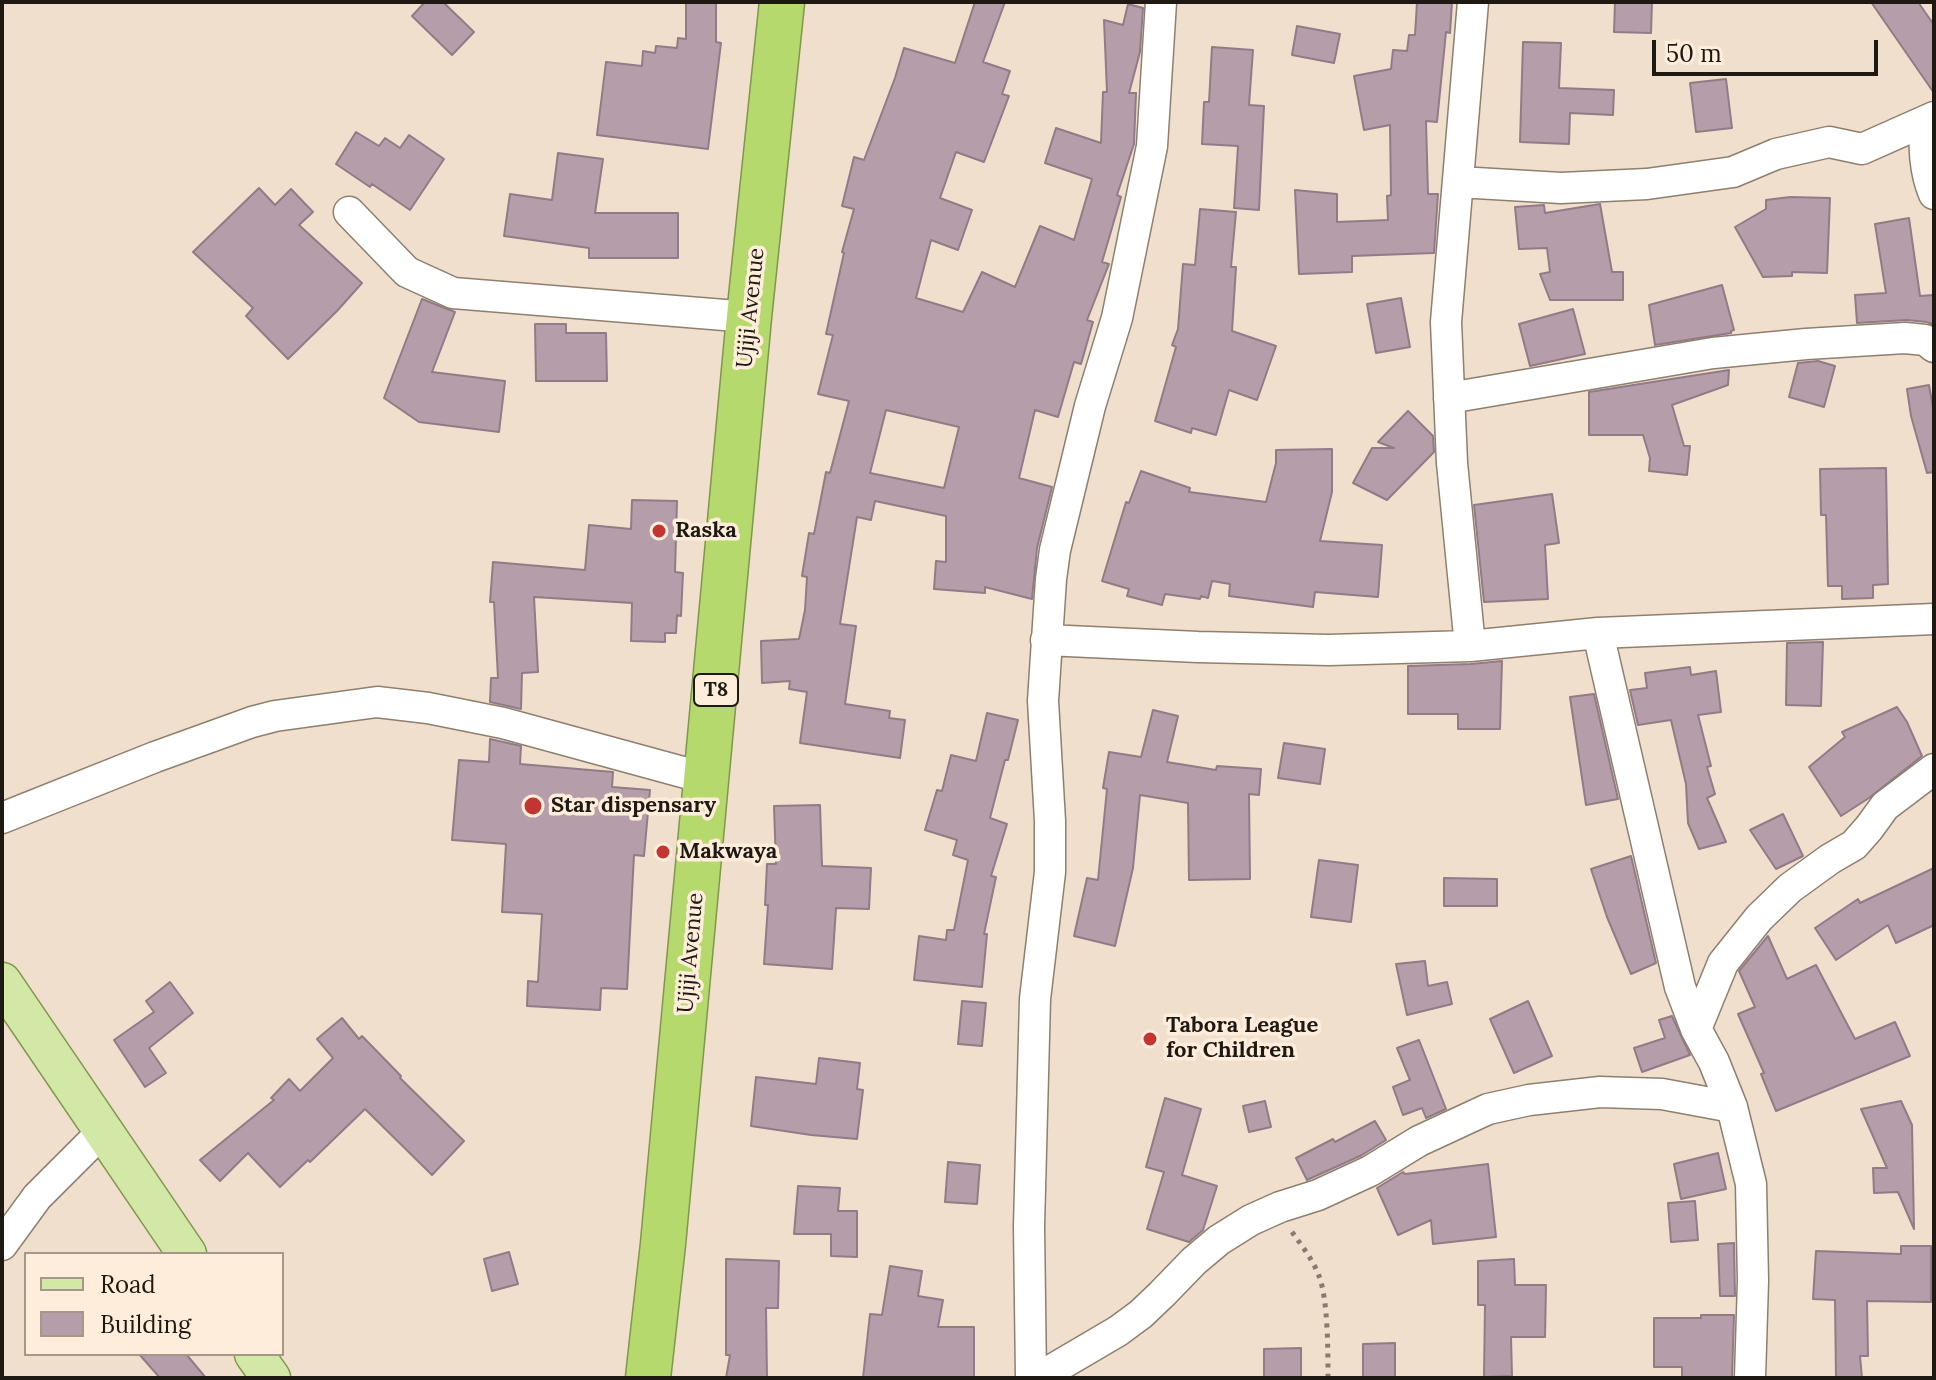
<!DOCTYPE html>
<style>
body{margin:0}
#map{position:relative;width:1936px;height:1380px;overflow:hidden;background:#f1dfcd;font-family:Lora,serif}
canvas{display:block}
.frame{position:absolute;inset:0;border:4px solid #1f1913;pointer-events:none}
.legend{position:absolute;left:24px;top:1252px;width:260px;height:104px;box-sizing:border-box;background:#feedda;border:2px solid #a5988a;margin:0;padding:10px 14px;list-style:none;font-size:24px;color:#1f1913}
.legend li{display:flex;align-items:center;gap:16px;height:40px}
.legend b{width:40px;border:2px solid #a5988a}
.scale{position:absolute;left:1652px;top:40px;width:226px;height:36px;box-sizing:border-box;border:4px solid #1f1913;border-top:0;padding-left:10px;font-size:24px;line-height:28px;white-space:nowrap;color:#1f1913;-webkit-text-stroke:6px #feedda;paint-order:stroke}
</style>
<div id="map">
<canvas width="1936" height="1380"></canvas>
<div class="frame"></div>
<ul class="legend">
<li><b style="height:10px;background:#d3e8a7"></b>Road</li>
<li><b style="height:22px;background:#b59eaa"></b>Building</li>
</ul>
<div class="scale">50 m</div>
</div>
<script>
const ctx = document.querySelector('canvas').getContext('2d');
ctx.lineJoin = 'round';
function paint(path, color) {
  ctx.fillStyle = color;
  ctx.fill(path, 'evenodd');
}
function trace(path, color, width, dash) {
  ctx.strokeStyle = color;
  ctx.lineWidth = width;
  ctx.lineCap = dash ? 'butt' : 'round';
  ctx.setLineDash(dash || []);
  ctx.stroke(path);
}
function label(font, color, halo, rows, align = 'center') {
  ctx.font = font + ' Lora,serif';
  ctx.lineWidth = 7;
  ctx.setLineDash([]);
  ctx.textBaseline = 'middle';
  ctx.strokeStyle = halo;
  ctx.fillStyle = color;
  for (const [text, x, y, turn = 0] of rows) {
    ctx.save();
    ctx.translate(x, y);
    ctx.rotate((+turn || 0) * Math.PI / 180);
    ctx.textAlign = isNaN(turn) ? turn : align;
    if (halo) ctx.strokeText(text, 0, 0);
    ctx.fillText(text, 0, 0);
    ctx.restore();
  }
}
const building = new Path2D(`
 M425 2H443L474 32 452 55 412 16Z
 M686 2H716V42L721 43 708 149 597 135 606 62 642 66 643 51 655 53 656 46 677 48 678 38 686 39Z
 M975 2H1005L983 62 1010 71 1002 94 1009 96 984 162 956 152 940 198 972 210 958 250 931 240 916 298 963 312 982 272 1015 287 1040 226 1074 240 1092 179 1045 163 1056 128 1101 143 1103 92H1107L1104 20 1123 25 1128 4 1143 8 1140 52 1129 93H1136L1134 144 1117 195 1121 197 1102 262 1109 264 1087 320 1093 322 1081 364 1074 362 1058 417 1035 410 1019 478 1052 487 1037 548 1032 599 985 587V593L934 589 936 561 946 562V516L875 501 871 520 857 517 840 624 856 626 845 704 890 711 889 718 905 720 900 758 800 743 807 692 789 689 790 681 762 683 761 641 799 639 805 610 807 577 802 576 809 533 814 534 826 472 830 473 849 401 818 394 833 335 826 334 844 253 842 252 854 209 842 206 854 157 864 160 895 78 904 48 955 63ZM886 410 959 427 944 488 870 473Z
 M1417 2H1452L1450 33 1446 32 1437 122 1426 121 1428 194H1438L1434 253 1352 256V272L1299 274 1295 190 1337 194V222L1388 220 1387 196 1391 195 1390 125 1364 130 1354 76 1391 69 1393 50 1407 51 1409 35H1415Z
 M1615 2H1652L1651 33 1614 32Z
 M1871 2H1918L1934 25V93Z
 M1297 26 1340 34 1334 63 1292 55Z
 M1523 42 1561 43 1559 88 1614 90 1613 115 1570 113 1569 144 1520 142Z
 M1212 47 1253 50 1249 105 1264 106 1259 210 1234 208 1238 146 1202 144 1204 102H1209Z
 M1726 79 1732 128 1696 132 1690 83Z
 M356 132 379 146 385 138 400 148 409 135 444 159 410 210 372 184 370 187 336 164Z
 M558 153 603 159 595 213H678V258H589V248L504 236 510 194 552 200Z
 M259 188 275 205 291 189 313 212 299 225 362 283 337 311 288 359 246 316 253 308 193 252Z
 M1790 197 1830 198 1827 273 1792 272V276L1763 277 1735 227 1766 209V200Z
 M1600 204 1612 272H1623V300H1550L1540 274 1550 272 1547 248 1519 249 1515 207 1544 205 1545 213Z
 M1200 209 1236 212 1231 267H1236L1232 331 1276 346 1257 400 1229 390 1216 435 1192 428 1191 433 1155 421 1176 347 1172 345 1178 329 1183 264 1195 265Z
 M1909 218 1920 296 1934 295V325L1927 322 1907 320 1857 323 1855 295 1886 293 1875 224Z
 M1722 285 1734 330 1731 331V333L1655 345 1649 305Z
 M1401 298 1410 347 1376 353 1367 304Z
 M422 299 455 312 432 372 505 381 499 432 419 422 384 398Z
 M1573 309 1585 354 1530 366 1519 324Z
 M535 324H566V333H606L607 381H536Z
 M1818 361 1835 366 1824 407 1789 397 1798 363Z
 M1729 370 1728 385 1672 405 1684 446H1690L1687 475 1649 471 1650 458 1643 435H1589V392Z
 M1929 385 1934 413V472L1927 473 1911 416 1907 389Z
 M1408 411 1433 436 1434 452 1387 500 1353 483 1372 448H1394L1378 442Z
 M1332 449V492L1320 541 1382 545 1378 597 1315 592 1313 607 1229 596 1230 584 1212 581 1208 598 1201 596 1200 599 1165 594 1162 605 1127 596 1129 589 1102 581 1126 502 1129 503 1141 471 1190 488 1189 492 1266 502 1276 463V450Z
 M1886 468 1888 584 1873 585V598L1842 599V586H1828L1826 515H1821L1820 469Z
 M1552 494 1559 543 1545 545 1548 599 1484 602 1474 505Z
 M632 500 677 501 675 572 683 573 681 616 677 615 676 633H665V642L631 641 632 603 534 597 538 672 522 673 521 709 490 702 491 678H498L494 602H490L493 562 585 570 589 525 631 529Z
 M1823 642 1821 706 1786 705 1787 643Z
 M1502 661 1500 729H1458V714H1408V666L1471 664Z
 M1690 667 1691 675 1716 671 1721 712 1698 715 1711 766 1707 767 1715 794 1707 798 1726 842 1699 849 1688 823 1686 784 1671 720 1638 725 1630 690 1647 688 1645 673Z
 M1594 694 1618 799 1586 805 1570 697Z
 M1897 707 1907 722 1922 756 1869 798 1841 816 1809 767 1845 737 1842 732Z
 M1153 710 1178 716 1167 762 1216 770 1217 766 1261 769 1259 795 1249 794 1250 879 1189 880 1188 803 1140 795 1133 868 1115 946 1074 936 1087 878 1098 880 1107 789 1103 788 1109 752 1141 757Z
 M987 713 1018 720 1008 760H1005L990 818 1007 824 991 876 996 877 984 934H987L982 987 914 980 919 936 946 940 947 930H954L968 860 953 855 957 840 925 830 937 790 942 791 951 755 976 761Z
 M490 739 521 746 520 764 613 772 612 787 650 790 644 856 634 855 627 989 601 988 600 1010 527 1006 528 981 538 982 542 914 502 912 506 844 452 840 459 760 489 762Z
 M1284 743 1325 749 1320 784 1278 778Z
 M820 805 822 866 871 868 869 909 836 908 832 969 764 964 768 905H765L767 864H776L774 806Z
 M1783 814 1803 856 1776 869 1750 830Z
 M1631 856 1656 963 1631 974 1607 917 1591 869Z
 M1319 860 1358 865 1351 922 1311 917Z
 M1934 868V925L1896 943 1888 925 1836 960 1815 928 1858 899 1860 903Z
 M1444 878 1497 879V906H1444Z
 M1768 936 1787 979 1816 965 1855 1039 1895 1022 1910 1056 1776 1111 1761 1074 1764 1073 1738 1014 1755 1007 1739 971Z
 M1425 961 1428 986 1447 982 1452 1004 1407 1015 1396 964Z
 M170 982 193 1013 149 1048 166 1073 145 1087 114 1040 154 1012 146 1001Z
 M962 1001 986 1003 982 1046 958 1044Z
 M1528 1001 1552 1056 1514 1073 1490 1019Z
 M1672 1016 1690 1055 1642 1072 1634 1048 1665 1038 1659 1020Z
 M342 1018 359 1039 362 1036 401 1076 400 1078 464 1141 432 1175 365 1109 310 1162 308 1160 280 1187 248 1153 220 1181 200 1160 274 1100 271 1098 289 1079 300 1091 333 1058 317 1039Z
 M1419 1040 1446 1109 1426 1118 1422 1108 1403 1115 1393 1087 1410 1080 1397 1048Z
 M819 1058 860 1063 857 1089 863 1090 857 1139 811 1135 751 1126 756 1077 816 1084Z
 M1165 1098 1201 1109 1182 1175 1217 1186 1203 1230 1189 1242 1147 1229 1164 1172 1146 1167Z
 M1265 1101 1271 1127 1249 1132 1243 1106Z
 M1901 1101 1912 1125 1914 1229 1898 1192 1874 1193 1873 1168H1887L1861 1109Z
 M1375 1121 1386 1140 1362 1155 1307 1180 1296 1158 1333 1139 1335 1142Z
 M1718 1153 1726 1189 1681 1199 1674 1164Z
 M948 1162 980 1165 977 1204 945 1202Z
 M1488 1164 1496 1237 1433 1244 1431 1220 1398 1235 1377 1188 1403 1172 1405 1174Z
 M798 1186 840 1188 838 1211H857V1257L831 1256V1234H794Z
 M1695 1201 1698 1240 1671 1242 1668 1203Z
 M1734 1243 1735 1296H1720L1718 1244Z
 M1901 1246H1931V1302L1867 1301 1868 1356H1860L1862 1378H1836L1835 1300 1813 1299 1816 1251 1901 1254Z
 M509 1252 518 1284 492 1291 484 1259Z
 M726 1259 779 1261 778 1308H766L767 1378H726L730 1355H726Z
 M1514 1259 1515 1285H1546L1545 1337H1511L1512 1376 1484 1377 1485 1305H1478V1261Z
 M890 1266 922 1271 918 1296 943 1300 938 1327H974V1378H863L870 1314 882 1315Z
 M1701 1315H1734L1732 1378H1682V1367H1654V1318H1701Z
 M1395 1343V1378H1363V1344Z
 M1301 1348V1378H1264V1349Z
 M139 1354H186L206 1378H160Z`);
const path = new Path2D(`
 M1292 1232C1302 1246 1313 1260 1319 1276 1328 1299 1328 1352 1328 1378`);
const minor = new Path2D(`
 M1925 121C1924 147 1924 170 1934 194
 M1459 182 1561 188 1647 184 1733 172 1776 154 1829 142 1862 149 1934 117
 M349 212 407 272 453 293 749 317
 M1449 398 1713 353 1806 344 1905 338 1925 340 1934 347
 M1598 633 1680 987 1696 1029 1714 1062 1732 1107 1751 1184 1753 1281 1750 1378
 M1046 640 1198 647 1329 650 1470 646 1598 633 1934 619
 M1470 646 1452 463 1446 322 1473 2
 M2 818 155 757 252 722 275 716 377 702 428 708 503 723 708 779
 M1696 1029 1723 963 1759 918 1790 888 1830 859 1854 845 1869 828 1885 806 1934 769
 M2 1245 37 1197 104 1130
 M1031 1378 1029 1226 1035 999 1050 872V821L1043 701 1051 579 1055 550 1090 406 1117 318 1152 146 1161 2
 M1038 1378 1118 1331 1141 1314 1162 1294 1194 1261 1219 1240 1251 1220 1280 1207 1318 1195 1370 1171 1419 1141 1488 1109 1529 1100 1600 1092 1662 1094 1732 1107`);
const major = new Path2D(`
 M2 982 187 1254
 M254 1354 271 1378`);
const highway = new Path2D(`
 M648 1378 663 1244 749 317 782 2`);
const markers = [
 [659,531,8,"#c33531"],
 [533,806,10,"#c33531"],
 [663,852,8,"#c33531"],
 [1150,1039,8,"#c33531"]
];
const shields = [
 [716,690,44]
];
const shieldNames = [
 ["T8",716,690]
];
const streetNames = [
 ["Ujiji Avenue",751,308,-84],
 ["Ujiji Avenue",691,953,-85]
];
const poiNames = [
 ["Raska",675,531],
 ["Star dispensary",551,806],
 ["Makwaya",679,852],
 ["Tabora League",1166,1026],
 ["for Children",1166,1051]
];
paint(building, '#b59eaa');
trace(building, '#917b86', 2);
trace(minor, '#8e7f6e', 33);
trace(major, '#80964d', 41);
trace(highway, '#80964d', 47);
trace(path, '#877b6f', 5, [4, 6]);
trace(minor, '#fff', 30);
trace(major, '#d3e8a7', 38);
trace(highway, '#b5d96c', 44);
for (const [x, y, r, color] of markers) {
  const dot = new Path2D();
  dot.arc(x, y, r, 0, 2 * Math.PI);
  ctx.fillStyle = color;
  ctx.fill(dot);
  trace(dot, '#feedda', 3);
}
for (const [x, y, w] of shields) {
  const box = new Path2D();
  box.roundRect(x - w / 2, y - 16, w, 32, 6);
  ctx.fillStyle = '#feedda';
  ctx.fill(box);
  trace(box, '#1f1913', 2);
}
label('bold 20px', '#1f1913', null, shieldNames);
label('22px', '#1f1913', '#feedda', streetNames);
label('bold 22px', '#1f1913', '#feedda', poiNames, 'left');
</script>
